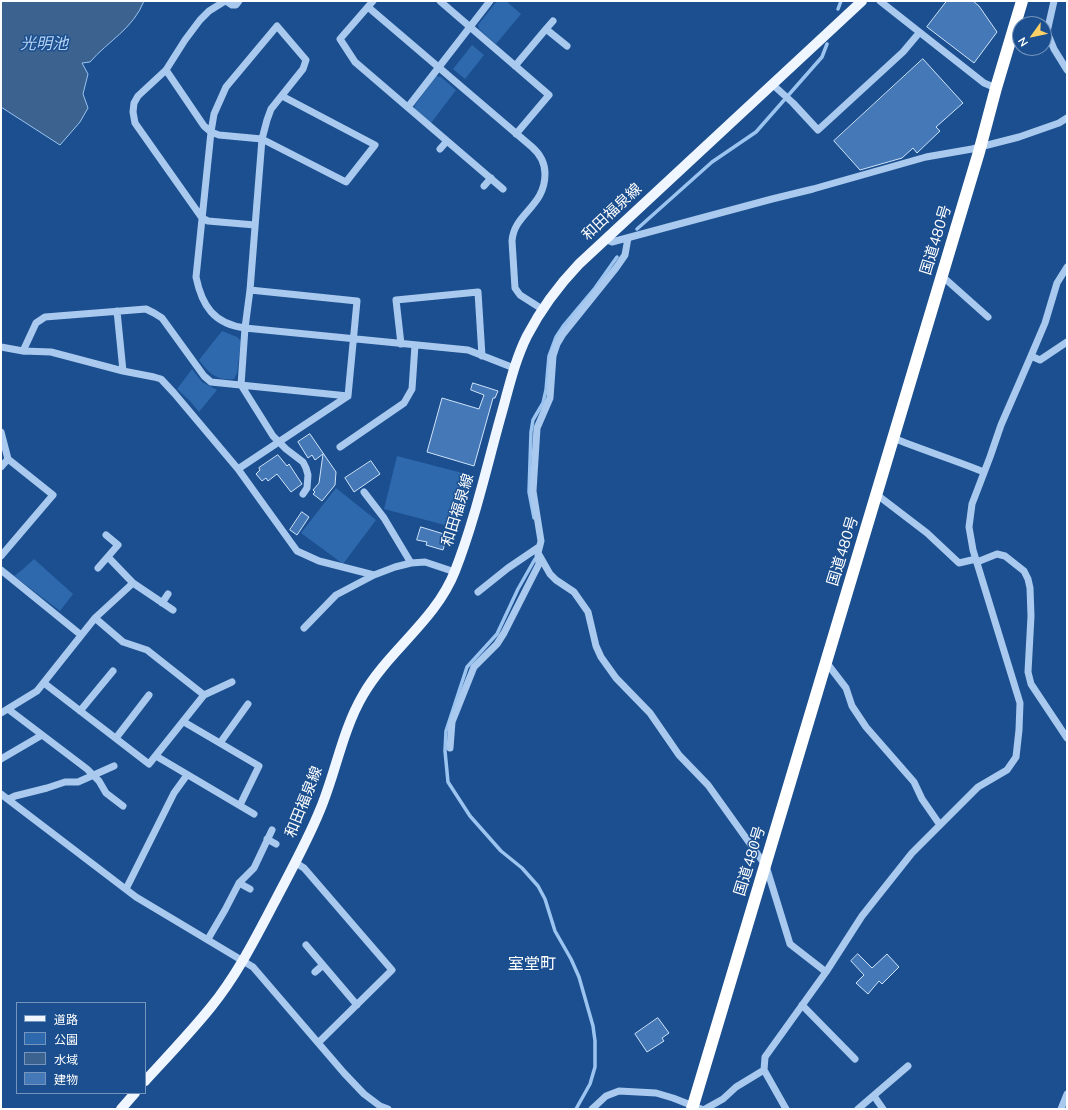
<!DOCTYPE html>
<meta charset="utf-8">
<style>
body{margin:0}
#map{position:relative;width:1068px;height:1110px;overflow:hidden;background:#1b4f8f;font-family:Mulish,"Noto Sans JP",sans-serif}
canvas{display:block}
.frame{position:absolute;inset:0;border:2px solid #fff;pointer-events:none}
.legend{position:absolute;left:16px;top:1002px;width:130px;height:92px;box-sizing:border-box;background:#1b4f8f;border:1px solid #7695bc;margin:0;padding:5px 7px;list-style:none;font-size:12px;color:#fff}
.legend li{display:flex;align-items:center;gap:8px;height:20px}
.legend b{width:20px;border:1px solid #7695bc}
.north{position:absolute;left:1012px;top:16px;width:40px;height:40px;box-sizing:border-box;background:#1b4f8f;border:1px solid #7695bc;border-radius:50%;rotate:237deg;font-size:11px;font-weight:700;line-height:16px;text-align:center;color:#fff}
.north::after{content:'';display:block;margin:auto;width:14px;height:18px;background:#ffd166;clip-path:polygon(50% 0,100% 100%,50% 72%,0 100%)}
</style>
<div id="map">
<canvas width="1068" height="1110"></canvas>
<div class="frame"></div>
<ul class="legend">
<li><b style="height:5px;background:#f0f6ff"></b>道路</li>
<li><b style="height:11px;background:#2e69ad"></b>公園</li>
<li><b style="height:11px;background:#3c6290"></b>水域</li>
<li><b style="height:11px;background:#4478b7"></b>建物</li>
</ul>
<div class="north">N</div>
</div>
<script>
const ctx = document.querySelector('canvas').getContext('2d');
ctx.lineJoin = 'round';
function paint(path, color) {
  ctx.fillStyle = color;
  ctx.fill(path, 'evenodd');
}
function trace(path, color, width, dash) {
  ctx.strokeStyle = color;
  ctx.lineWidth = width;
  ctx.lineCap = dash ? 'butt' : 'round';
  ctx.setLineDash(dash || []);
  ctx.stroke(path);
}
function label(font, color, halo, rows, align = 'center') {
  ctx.font = font + ' Mulish,"Noto Sans JP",sans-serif';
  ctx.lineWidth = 3;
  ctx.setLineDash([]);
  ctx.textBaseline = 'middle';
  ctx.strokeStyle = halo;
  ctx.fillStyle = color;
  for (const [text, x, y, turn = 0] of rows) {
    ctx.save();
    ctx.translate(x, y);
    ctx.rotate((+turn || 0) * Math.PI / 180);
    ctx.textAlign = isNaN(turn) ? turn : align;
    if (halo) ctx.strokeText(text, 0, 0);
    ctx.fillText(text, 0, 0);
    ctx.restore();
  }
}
const green = new Path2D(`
 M497 1H506L521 14 496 44 479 29 478 25Z
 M472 45 484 55 465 79 453 69Z
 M436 76 441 77 456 90 431 123 414 109 415 105Z
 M222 331 237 337 241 341 237 373 234 379C216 381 209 373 199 360Z
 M192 369 202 382 217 390 199 412 190 401 177 389Z
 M397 456 470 475 456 528 384 509Z
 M336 488 376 520 343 564 301 533Z
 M34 559 73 594 60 611 14 576 22 570Z`);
const water = new Path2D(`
 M1 1H144C133 29 108 41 90 62L82 63 88 74 83 94 88 108 80 122 60 145 1 107Z`);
const stream = new Path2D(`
 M838 9 841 1
 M637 229 712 162 756 132 822 57 827 44
 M534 518 529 492 531 432 533 420 543 403 546 390 549 356 556 337 564 325 595 288 617 257
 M535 559 518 589 497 634 467 667 446 731 445 751 448 782 470 816 501 851 522 868 538 886 545 899 555 931 571 959 579 977 593 1026 595 1041V1067L590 1084 576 1109`);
const building = new Path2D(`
 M947 1H973L979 6 997 32 974 63 927 27Z
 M923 59 963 103 936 127 940 131 917 153 913 148 902 158 860 170 834 141Z
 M473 383 498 391 495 398H493L474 466 427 452 442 398 479 409 484 395 471 390Z
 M310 434 336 472 335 485 322 501 313 494 315 492 313 490 319 483 323 454 315 460 312 455 308 458 298 442Z
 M278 455 287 466 289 464 302 484 291 492 277 474 268 481 266 478 262 481 256 474 260 470 259 468Z
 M371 461 380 474 354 492 345 478Z
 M302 512 309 517 297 535 290 530Z
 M421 527 447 535 443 550 426 545 427 542 417 540Z
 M858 954 872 968 887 954 899 967 882 984 879 981 868 994 856 983 864 975 851 961Z
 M658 1018 669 1033 662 1038 664 1041 647 1052 635 1034Z`);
const minor = new Path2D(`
 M225 1 209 11 200 20 185 40 166 70 138 96 134 103 133 112 135 123 202 218 208 221 255 225
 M226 1 232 5H236L239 1
 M373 1 340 39 355 62 503 189
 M440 1 549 95 516 134
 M880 1 984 83 996 88
 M1054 1 1047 32 1054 49 1067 70
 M368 7 532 147C540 154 545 163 545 174 545 207 514 213 512 241L515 288 520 295 542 309
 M546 29 553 21
 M515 66 546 29 567 46
 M166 70 204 126 211 132 219 135 262 139 346 182 375 145 282 96
 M772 84 793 103 818 130 903 52 919 33
 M408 107 490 1
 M440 149 447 141
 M484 186 491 178
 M628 238 625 255 616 268 563 334 557 344 553 356 550 398 537 428 533 491 541 541 538 553 550 574 556 580 574 592 588 612 596 646 601 657 616 678 650 713 679 755 708 785 766 866 790 944 826 972
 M605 239 612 242 772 199 813 189 926 157 972 149 1019 137 1059 123 1067 118
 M942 276 988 317
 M250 290 357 301 348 396
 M117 311 123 371
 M401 344 396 300 478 292 482 356
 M1 347 23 351 51 352 123 371 154 377 161 379 174 393 238 469 297 551 319 561 374 575 395 567 411 563 425 562 455 572
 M23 351 36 323 45 317 146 309 154 313 162 318 204 376 211 382 348 396 238 469
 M1031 356 1040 360 1067 342
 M1 432 8 459 53 495 1 556
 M893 438C923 450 954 460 984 472
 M340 447 404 403 412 389 415 345
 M1 467 8 459
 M364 492 384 518 411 563
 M303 494 307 488 308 475 306 468 303 462 286 449 273 436 241 385 245 328 250 290 262 139 267 120 271 109 303 69 306 60 277 26 226 87 214 114 211 132 196 277C202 306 214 324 245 328L468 350 514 368
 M876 494 927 533 959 563 976 559
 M108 557 133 583 173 610
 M977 562 997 554 1005 556 1024 571 1028 579 1030 588 1031 616 1028 672 1031 684 1067 738
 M98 568 118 545 106 535
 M1 570 81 635
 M478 592 508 568 539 547
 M162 603 168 594
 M304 628 336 595 374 575
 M826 662 846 688 852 706 866 727 914 782 922 799 940 825
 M44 683 149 764 204 695 147 650 123 642 95 618
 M204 695 232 682
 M8 709 87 769 99 781 106 793 123 806
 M80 711 113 671
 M1 713 37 691 95 618 133 583
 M184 722 259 766 240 805
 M116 738 149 695
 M220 743 248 704
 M450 748 452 722 474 667 497 644 504 633 539 564 538 556
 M156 756 254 814
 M1 759 42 735
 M1 794 136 897 253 967 344 1073 364 1094 380 1106 388 1109
 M9 799 15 796 47 788 65 782H78L114 766
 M267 839 276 844
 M296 863 304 868 392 970 319 1042
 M239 883 250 889
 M126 889 174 793 187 775
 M208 939 225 910 239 883 254 868 272 830
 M306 945 357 1005
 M315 972 323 965
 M802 1005 855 1059
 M874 1096 883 1109
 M592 1109 606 1096 619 1091 656 1093 673 1098 701 1109
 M705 1109 723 1099 736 1087 764 1070
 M786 1109 764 1070 765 1057 826 972 862 916 912 853 978 787 1007 770 1016 757 1019 730 1020 703 973 550 969 527 972 504 990 457 1001 425 1031 356 1045 323 1057 283 1067 267
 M858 1109 908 1066
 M1061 1109 1067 1094`);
const major = new Path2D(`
 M145 1081C167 1057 190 1033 211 1007 237 975 255 939 274 903 290 872 307 842 320 810 336 772 342 731 363 695 389 650 436 620 455 571 475 520 487 465 502 412 509 387 515 360 527 336 541 309 558 286 579 264L862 1
 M121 1109 135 1093`);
const highway = new Path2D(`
 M692 1109 979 152 996 88 1022 1`);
const streetNames = [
 ["和田福泉線",612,212,-43],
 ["国道480号",936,240,-73],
 ["和田福泉線",458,510,-73],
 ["国道480号",843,551,-73],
 ["和田福泉線",304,802,-68],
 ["国道480号",750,861,-73]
];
const waterNames = [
 ["光明池",44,44]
];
const neighbourhoodNames = [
 ["室堂町",532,964]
];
paint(green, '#2e69ad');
paint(water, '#3c6290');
trace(water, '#9cc4f0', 1);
trace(stream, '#9cc4f0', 3.5);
paint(building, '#4478b7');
trace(building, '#cfe3fa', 1);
trace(minor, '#a9c9ee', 7);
trace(major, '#f0f6ff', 10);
trace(highway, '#fff', 12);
label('15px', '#fff', '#1b4f8f', streetNames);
label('italic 16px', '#b5d3f5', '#1b4f8f', waterNames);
label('16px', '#fff', '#1b4f8f', neighbourhoodNames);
</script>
